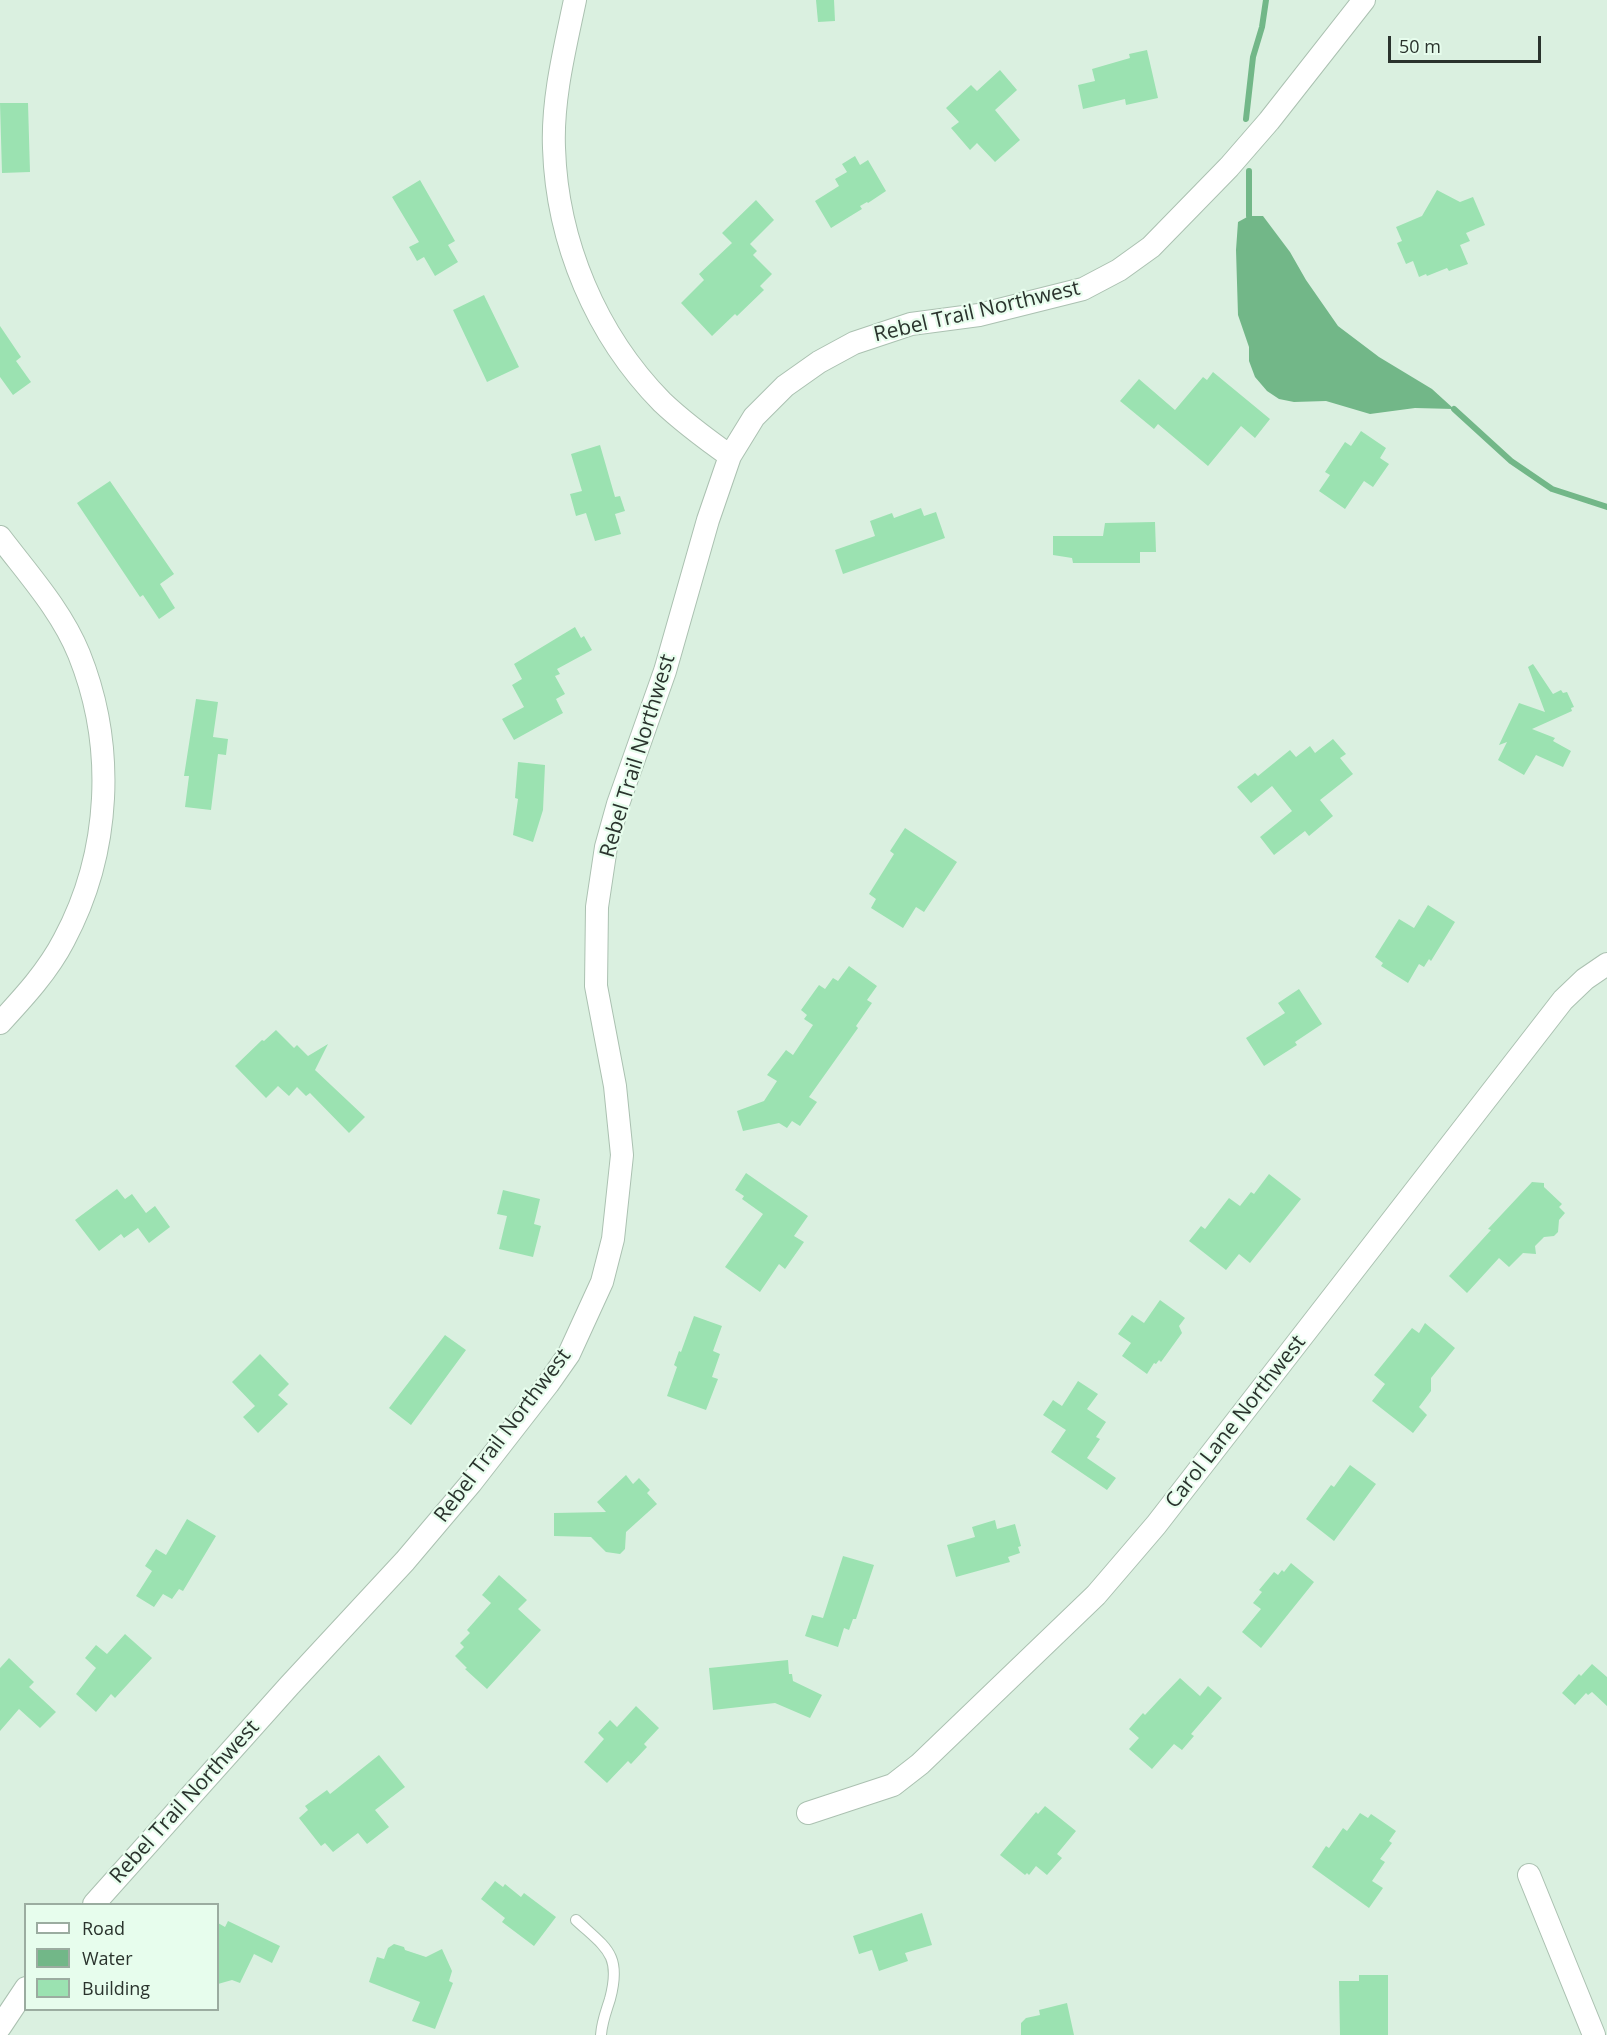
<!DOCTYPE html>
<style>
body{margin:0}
#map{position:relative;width:1607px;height:2035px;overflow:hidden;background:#daf0e0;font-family:"Open Sans",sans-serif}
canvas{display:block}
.legend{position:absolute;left:24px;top:1903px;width:195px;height:108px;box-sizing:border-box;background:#e7fded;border:2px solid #9baca0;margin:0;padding:8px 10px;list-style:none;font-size:18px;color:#2a332d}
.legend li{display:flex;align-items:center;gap:12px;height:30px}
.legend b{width:30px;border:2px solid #9baca0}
.scale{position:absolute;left:1388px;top:36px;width:153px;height:27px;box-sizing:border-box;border:3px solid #2a332d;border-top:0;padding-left:8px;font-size:18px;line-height:21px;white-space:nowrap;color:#2a332d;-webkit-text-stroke:4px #e7fded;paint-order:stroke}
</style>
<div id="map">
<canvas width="1607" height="2035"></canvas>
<ul class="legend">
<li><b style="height:8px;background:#fff"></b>Road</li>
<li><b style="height:16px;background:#72b788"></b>Water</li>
<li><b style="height:16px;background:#9be2b1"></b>Building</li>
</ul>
<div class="scale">50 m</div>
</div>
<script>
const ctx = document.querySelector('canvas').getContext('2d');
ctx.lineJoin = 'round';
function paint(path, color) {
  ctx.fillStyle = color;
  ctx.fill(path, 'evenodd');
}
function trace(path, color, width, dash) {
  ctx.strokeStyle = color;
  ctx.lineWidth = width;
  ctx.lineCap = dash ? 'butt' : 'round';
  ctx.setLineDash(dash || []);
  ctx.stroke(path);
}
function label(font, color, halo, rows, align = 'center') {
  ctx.font = font + ' "Open Sans",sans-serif';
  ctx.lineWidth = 4.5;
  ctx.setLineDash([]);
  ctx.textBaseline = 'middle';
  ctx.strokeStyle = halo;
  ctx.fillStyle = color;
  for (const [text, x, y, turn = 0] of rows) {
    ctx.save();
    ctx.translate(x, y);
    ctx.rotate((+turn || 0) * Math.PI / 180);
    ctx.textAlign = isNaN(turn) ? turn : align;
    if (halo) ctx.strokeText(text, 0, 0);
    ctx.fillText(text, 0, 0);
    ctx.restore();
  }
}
const water = new Path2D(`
 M1249 216H1263L1290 252 1306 280 1338 326 1379 357 1432 389 1454 409 1415 408 1370 414 1326 401 1294 402 1279 399 1267 391 1255 377 1249 361V347L1238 315 1236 250 1238 222Z`);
const stream = new Path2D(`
 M1246 119 1253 57 1262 27 1266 0
 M1249 216V171
 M1454 409 1511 461 1552 489 1607 507`);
const building = new Path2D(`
 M816 0H834L835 21 818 22Z
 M1147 50 1158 98 1126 105 1125 99 1083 109 1078 85 1095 81 1092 69 1130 58 1129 54Z
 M1000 70 1017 90 995 110 1020 140 995 162 977 143 970 150 951 128 959 122 946 108 971 85 977 91Z
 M0 103H28L30 172 2 173Z
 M855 156 860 165 868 160 886 191 868 203 867 202 860 206 862 209 831 228 815 201 839 186 835 179 847 172 842 164Z
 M420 180 455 241 448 245 458 262 435 276 424 257 417 261 409 247 419 242 392 197Z
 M1437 190 1460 202 1473 197 1485 225 1466 233 1470 241 1460 245 1468 264 1449 271 1447 268 1427 276 1426 274 1419 277 1413 261 1406 264 1397 243 1402 241 1396 227 1422 216Z
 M756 200 774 220 750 244 757 251 753 255 772 274 760 286 764 290 737 316 735 314 712 336 681 303 704 280 699 274 732 243 722 233Z
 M484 295 519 367 487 382 453 310Z
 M0 326 21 357 16 361 31 382 13 395 0 377Z
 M1213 372 1270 419 1255 438 1241 426 1208 466 1158 424 1154 429 1120 401 1139 379 1175 410 1203 377 1207 380Z
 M1361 431 1386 448 1380 458 1389 464 1373 487 1364 481 1345 509 1319 491 1330 475 1325 472 1345 442 1351 446Z
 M600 445 615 497 620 496 625 511 615 514 621 534 595 541 586 513 576 516 570 494 582 491 571 454Z
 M110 481 174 574 160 584 175 608 159 619 143 595 140 597 77 503Z
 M921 508 924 516 936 512 945 538 843 574 835 550 875 536 870 521 892 513 894 518Z
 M1155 522 1156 552H1140V563H1073L1072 558 1053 555V536H1103L1105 523Z
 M575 627 581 638 584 636 592 650 557 669 560 674 555 676 565 694 556 699 563 713 514 740 502 719 524 707 512 685 522 679 514 664Z
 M1533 664 1553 694 1561 690 1563 693 1567 692 1574 707 1571 708 1572 711 1532 729 1555 738 1553 741 1571 751 1563 767 1536 755 1524 775 1498 760 1507 742 1499 745 1519 703 1545 712 1528 667Z
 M196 699 218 702 213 737 228 739 226 755 218 754 211 810 185 807 189 776H184Z
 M1333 739 1346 754 1340 758 1353 774 1320 800 1333 816 1309 836 1305 831 1274 855 1260 837 1292 811 1272 786 1251 803 1237 787 1255 773 1258 776 1290 750 1296 757 1310 746 1315 753Z
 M518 762 545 765 543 810 533 842 513 835 518 799 515 798Z
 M905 828 957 862 924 912 916 907 903 928 871 908 876 899 869 894 894 854 890 851Z
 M1428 905 1455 922 1431 961 1429 959 1424 967 1419 964 1408 983 1381 966 1383 963 1375 957 1399 919 1414 928Z
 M849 966 877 986 867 1000 872 1003 856 1026 858 1028 809 1097 817 1102 800 1126 792 1121 787 1128 779 1123 743 1131 737 1111 764 1101 777 1081 767 1075 786 1050 793 1055 813 1025 804 1019 807 1015 801 1010 819 985 825 989 833 978 838 981Z
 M1299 989 1322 1024 1295 1042 1297 1045 1264 1066 1246 1038 1285 1013 1278 1003Z
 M276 1030 294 1048 297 1045 308 1056 328 1044 315 1070 365 1117 349 1133 310 1093 306 1096 297 1087 289 1096 278 1086 266 1098 235 1066 262 1040 264 1041Z
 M746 1173 808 1216 794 1236 804 1242 785 1269 779 1264 760 1292 725 1267 763 1214 742 1199 744 1196 735 1190Z
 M1269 1174 1301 1199 1250 1263 1239 1254 1226 1270 1189 1241 1201 1226 1205 1229 1229 1198 1240 1206 1251 1192 1254 1194Z
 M1532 1182 1544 1183V1187L1562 1204 1559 1207 1565 1213 1559 1220 1558 1232 1554 1236 1544 1237 1535 1246 1536 1254 1523 1253 1509 1267 1499 1258 1467 1293 1449 1276 1491 1230 1488 1229Z
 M117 1189 125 1199 132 1194 146 1213 155 1206 170 1227 149 1243 138 1228 124 1238 121 1234 99 1251 75 1220Z
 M503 1190 540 1199 534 1224 541 1226 533 1257 499 1249 507 1216 497 1214Z
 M1160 1300 1185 1318 1179 1326 1182 1333 1161 1362 1159 1360 1156 1364 1154 1363 1147 1374 1122 1356 1131 1343 1118 1334 1132 1315 1144 1323Z
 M694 1316 722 1326 713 1351 720 1354 712 1377 718 1379 706 1410 667 1396 677 1367 674 1365 679 1351 681 1352Z
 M1425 1323 1455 1348 1431 1378V1391L1419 1407 1427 1415 1413 1433 1372 1401 1385 1384 1374 1375 1412 1328 1419 1333Z
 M445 1335 466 1350 411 1425 389 1408Z
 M260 1354 289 1384 278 1395 288 1404 258 1433 243 1417 255 1406 232 1382Z
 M1078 1381 1098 1394 1087 1409 1106 1422 1096 1437 1100 1439 1087 1458 1116 1478 1107 1490 1051 1452 1066 1430 1043 1415 1053 1400 1062 1406Z
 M1350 1465 1376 1484 1334 1541 1306 1519 1331 1485 1334 1487Z
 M626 1475 633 1484 639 1478 650 1490 647 1493 657 1504 626 1532 625 1549 620 1554 606 1552 591 1537 554 1536V1513L606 1512 597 1502Z
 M187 1519 216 1536 183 1591 179 1589 172 1599 163 1594 154 1607 136 1596 152 1571 145 1566 156 1549 166 1555Z
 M995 1520 997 1529 1015 1524 1021 1546 1018 1547 1020 1553 1008 1557 1010 1562 956 1577 947 1545 975 1537 972 1527Z
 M843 1556 874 1565 856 1619H853L849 1630 844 1628 838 1647 805 1636 812 1615 823 1618Z
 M1291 1563 1314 1582 1261 1648 1242 1632 1261 1609 1253 1603 1262 1592 1259 1590 1274 1572 1278 1575 1282 1570 1284 1572Z
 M499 1575 527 1600 518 1609 541 1630 487 1689 465 1669 467 1668 455 1656 464 1647 460 1643 470 1633 467 1630 491 1603 482 1595Z
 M125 1634 152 1658 115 1698 111 1694 96 1712 76 1694 96 1668 85 1658 96 1645 107 1654Z
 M9 1658 34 1682 29 1687 56 1712 40 1728 19 1709 0 1731V1668Z
 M788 1660 789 1674H792L793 1681 822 1695 810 1718 775 1703 713 1710 709 1668Z
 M1592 1664 1607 1677V1706L1592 1692 1588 1695 1586 1693 1575 1705 1562 1693 1579 1674 1581 1676Z
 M1180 1678 1200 1696 1208 1686 1222 1698 1191 1734 1194 1736 1182 1750 1174 1744 1152 1769 1129 1749 1139 1738 1129 1729 1143 1713 1145 1715 1157 1702Z
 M636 1706 659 1728 644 1744 647 1747 631 1764 628 1761 607 1783 584 1762 604 1739 598 1733 610 1720 617 1727Z
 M379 1755 405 1787 375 1810 389 1827 367 1844 358 1833 333 1852 325 1843 321 1846 299 1818 308 1810 305 1806 327 1790 330 1794Z
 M1045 1806 1076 1831 1057 1854 1062 1858 1047 1875 1036 1866 1029 1875 1027 1873 1025 1875 1000 1855 1036 1812 1038 1814Z
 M1360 1813 1368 1818 1371 1814 1396 1831 1389 1841 1392 1843 1380 1859 1385 1862 1372 1881 1383 1888 1369 1908 1312 1867 1326 1846 1329 1848 1343 1828 1347 1831Z
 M495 1881 503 1887 505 1884 521 1897 524 1893 556 1917 534 1946 502 1922 505 1918 481 1899Z
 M922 1913 932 1945 905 1953 908 1961 879 1971 872 1950 859 1954 853 1936Z
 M228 1921 280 1946 272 1963 254 1954 240 1983 232 1980 218 1984V1923L225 1927Z
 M394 1944 404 1947 405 1950 426 1957 442 1949 452 1971 449 1981 453 1983 435 2029 412 2021 420 2002 369 1982 377 1957 384 1959 388 1948Z
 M1359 1975H1388V2035H1340L1339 1981H1359Z
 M1067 2003 1074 2035H1021V2023L1026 2018 1040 2015 1039 2010Z`);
const service = new Path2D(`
 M576 1920C606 1948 622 1954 610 1999 606 2012 602 2021 601 2035`);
const minor = new Path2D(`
 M575 0C565 48 552 99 554 148 557 242 596 335 662 402 683 422 706 439 730 456
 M0 537C28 574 61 610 79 654 116 746 111 852 64 940 48 971 24 997 0 1023
 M808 1813 893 1785 920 1764 1096 1595 1156 1525 1563 1000 1585 979 1607 964
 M1529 1875 1594 2035
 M94 1904 289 1686 405 1561 471 1483 548 1384 569 1354 602 1282 613 1239 622 1155 615 1086 596 986 597 907 606 847 618 804 665 671 708 520 730 456 754 417 785 386 819 362 854 343 911 324 979 315 1083 289 1119 270 1151 247 1229 167 1269 121 1364 0
 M0 2027 26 1988`);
const streetNames = [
 ["Rebel Trail Northwest",977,312,-13],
 ["Rebel Trail Northwest",638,756,-73],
 ["Carol Lane Northwest",1236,1422,-52],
 ["Rebel Trail Northwest",503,1436,-53],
 ["Rebel Trail Northwest",185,1802,-48]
];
paint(water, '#72b788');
trace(stream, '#72b788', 6);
paint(building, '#9be2b1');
trace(service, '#abc1b1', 12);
trace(minor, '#abc1b1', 24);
trace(service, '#fff', 10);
trace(minor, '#fff', 22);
label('21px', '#2a332d', '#e7fded', streetNames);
</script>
